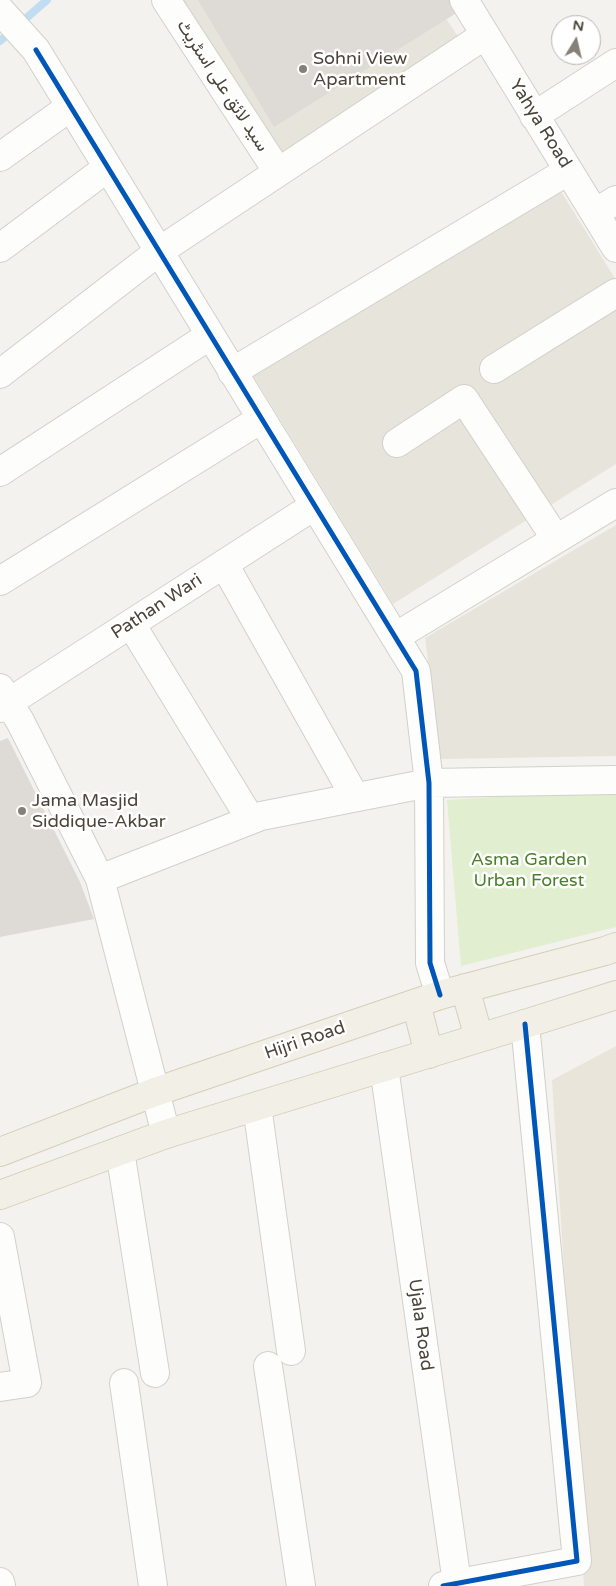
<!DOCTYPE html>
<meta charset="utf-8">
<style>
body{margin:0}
#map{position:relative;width:616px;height:1586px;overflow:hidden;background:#f4f2ee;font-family:"Varela Round",sans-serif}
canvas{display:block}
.north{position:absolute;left:551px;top:15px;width:50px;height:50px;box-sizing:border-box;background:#fff;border:1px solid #b7b4b0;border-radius:50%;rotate:9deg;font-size:14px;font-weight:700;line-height:20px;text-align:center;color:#4b4439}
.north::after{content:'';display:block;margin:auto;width:18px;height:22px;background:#868178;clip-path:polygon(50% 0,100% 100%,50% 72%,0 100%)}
</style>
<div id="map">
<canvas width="616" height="1586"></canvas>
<div class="north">N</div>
</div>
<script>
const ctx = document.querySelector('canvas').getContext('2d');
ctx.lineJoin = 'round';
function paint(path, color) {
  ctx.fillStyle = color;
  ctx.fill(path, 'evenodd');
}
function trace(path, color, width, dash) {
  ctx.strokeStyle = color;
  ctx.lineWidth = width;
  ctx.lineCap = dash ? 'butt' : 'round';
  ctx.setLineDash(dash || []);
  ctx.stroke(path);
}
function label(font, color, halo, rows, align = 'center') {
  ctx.font = font + ' "Varela Round",Vazirmatn,sans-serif';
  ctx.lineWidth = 5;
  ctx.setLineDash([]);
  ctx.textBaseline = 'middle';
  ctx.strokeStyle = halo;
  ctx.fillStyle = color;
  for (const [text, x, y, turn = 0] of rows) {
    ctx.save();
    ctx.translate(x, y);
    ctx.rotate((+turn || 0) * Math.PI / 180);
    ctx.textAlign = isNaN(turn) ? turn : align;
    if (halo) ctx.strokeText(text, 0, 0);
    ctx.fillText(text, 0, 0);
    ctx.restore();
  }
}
const residential = new Path2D(`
 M164 0H434L459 38 268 169Z
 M557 185 616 280V464L393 604 251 372Z
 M616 525V756L441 759 425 638Z`);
const education = new Path2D(`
 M616 1046V1586H584L552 1080Z`);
const green = new Path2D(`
 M616 791V927L461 966 447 800 572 792Z`);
const stream = new Path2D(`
 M0 41 47 0`);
const building = new Path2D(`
 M198 0H451L458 12 274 127Z
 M8 738 80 882 94 919 0 937V741Z`);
const minor = new Path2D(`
 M166 0 278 172
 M464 0 616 248
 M0 10 36 50 416 671 429 783 430 963 440 995
 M534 116 616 63
 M0 157 70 107
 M595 213 616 200
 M0 248 107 168
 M494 369 616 293
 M232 372 568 171
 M0 374 158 252 485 35
 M397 443 464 399 556 539
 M0 472 209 336
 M224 564 355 797
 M0 581 261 419
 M131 624 251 820
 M395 637 616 503
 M0 688 20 721 100 879 166 1134
 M0 708 314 506
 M100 879 261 816 429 783 616 780
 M384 1067 457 1583
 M257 1106 291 1351
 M120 1151 155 1373
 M0 1237 27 1383 0 1387
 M268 1366 301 1586
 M124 1383 153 1586
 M0 1582 1 1586
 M443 1586 577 1561 525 1024`);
const major = new Path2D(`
 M465 988 479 1038
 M416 1003 429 1054
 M0 1152 155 1092 440 995 605 951 616 947
 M0 1195 166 1134 525 1024 616 995`);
const cycleway = new Path2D(`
 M36 50 416 671 429 783 430 963 440 995
 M443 1586 577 1561 525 1024`);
const markers = [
 [303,69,5,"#868178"],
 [22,811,5,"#868178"]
];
const poiNames = [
 ["Sohni View",313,59],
 ["Apartment",313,80],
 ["Jama Masjid",32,801],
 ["Siddique-Akbar",32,822]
];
const streetNames = [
 ["سید لائق علی اسٹریٹ",222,86,57],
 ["Yahya Road",540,124,58],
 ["Pathan Wari",157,607,-33],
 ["Hijri Road",305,1041,-19],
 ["Ujala Road",420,1325,82]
];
const parkNames = [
 ["Asma Garden",529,860],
 ["Urban Forest",529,881]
];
paint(residential, '#e7e4dc');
paint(education, '#eae5da');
paint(green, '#e1eecf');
trace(stream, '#c0ddf1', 8);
paint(building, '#dedbd6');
trace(minor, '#d2d0cb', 30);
trace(major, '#d6cebb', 30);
trace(minor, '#fdfdfc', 28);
trace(major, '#f2efe6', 28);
trace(cycleway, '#0057b8', 5);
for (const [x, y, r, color] of markers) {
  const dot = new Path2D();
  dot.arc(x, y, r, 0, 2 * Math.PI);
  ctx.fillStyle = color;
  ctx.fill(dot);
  trace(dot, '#fff', 2);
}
label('18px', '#4b4439', '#fff', poiNames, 'left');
label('18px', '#4b4439', '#fff', streetNames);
label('18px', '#4a7f2a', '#fff', parkNames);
</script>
